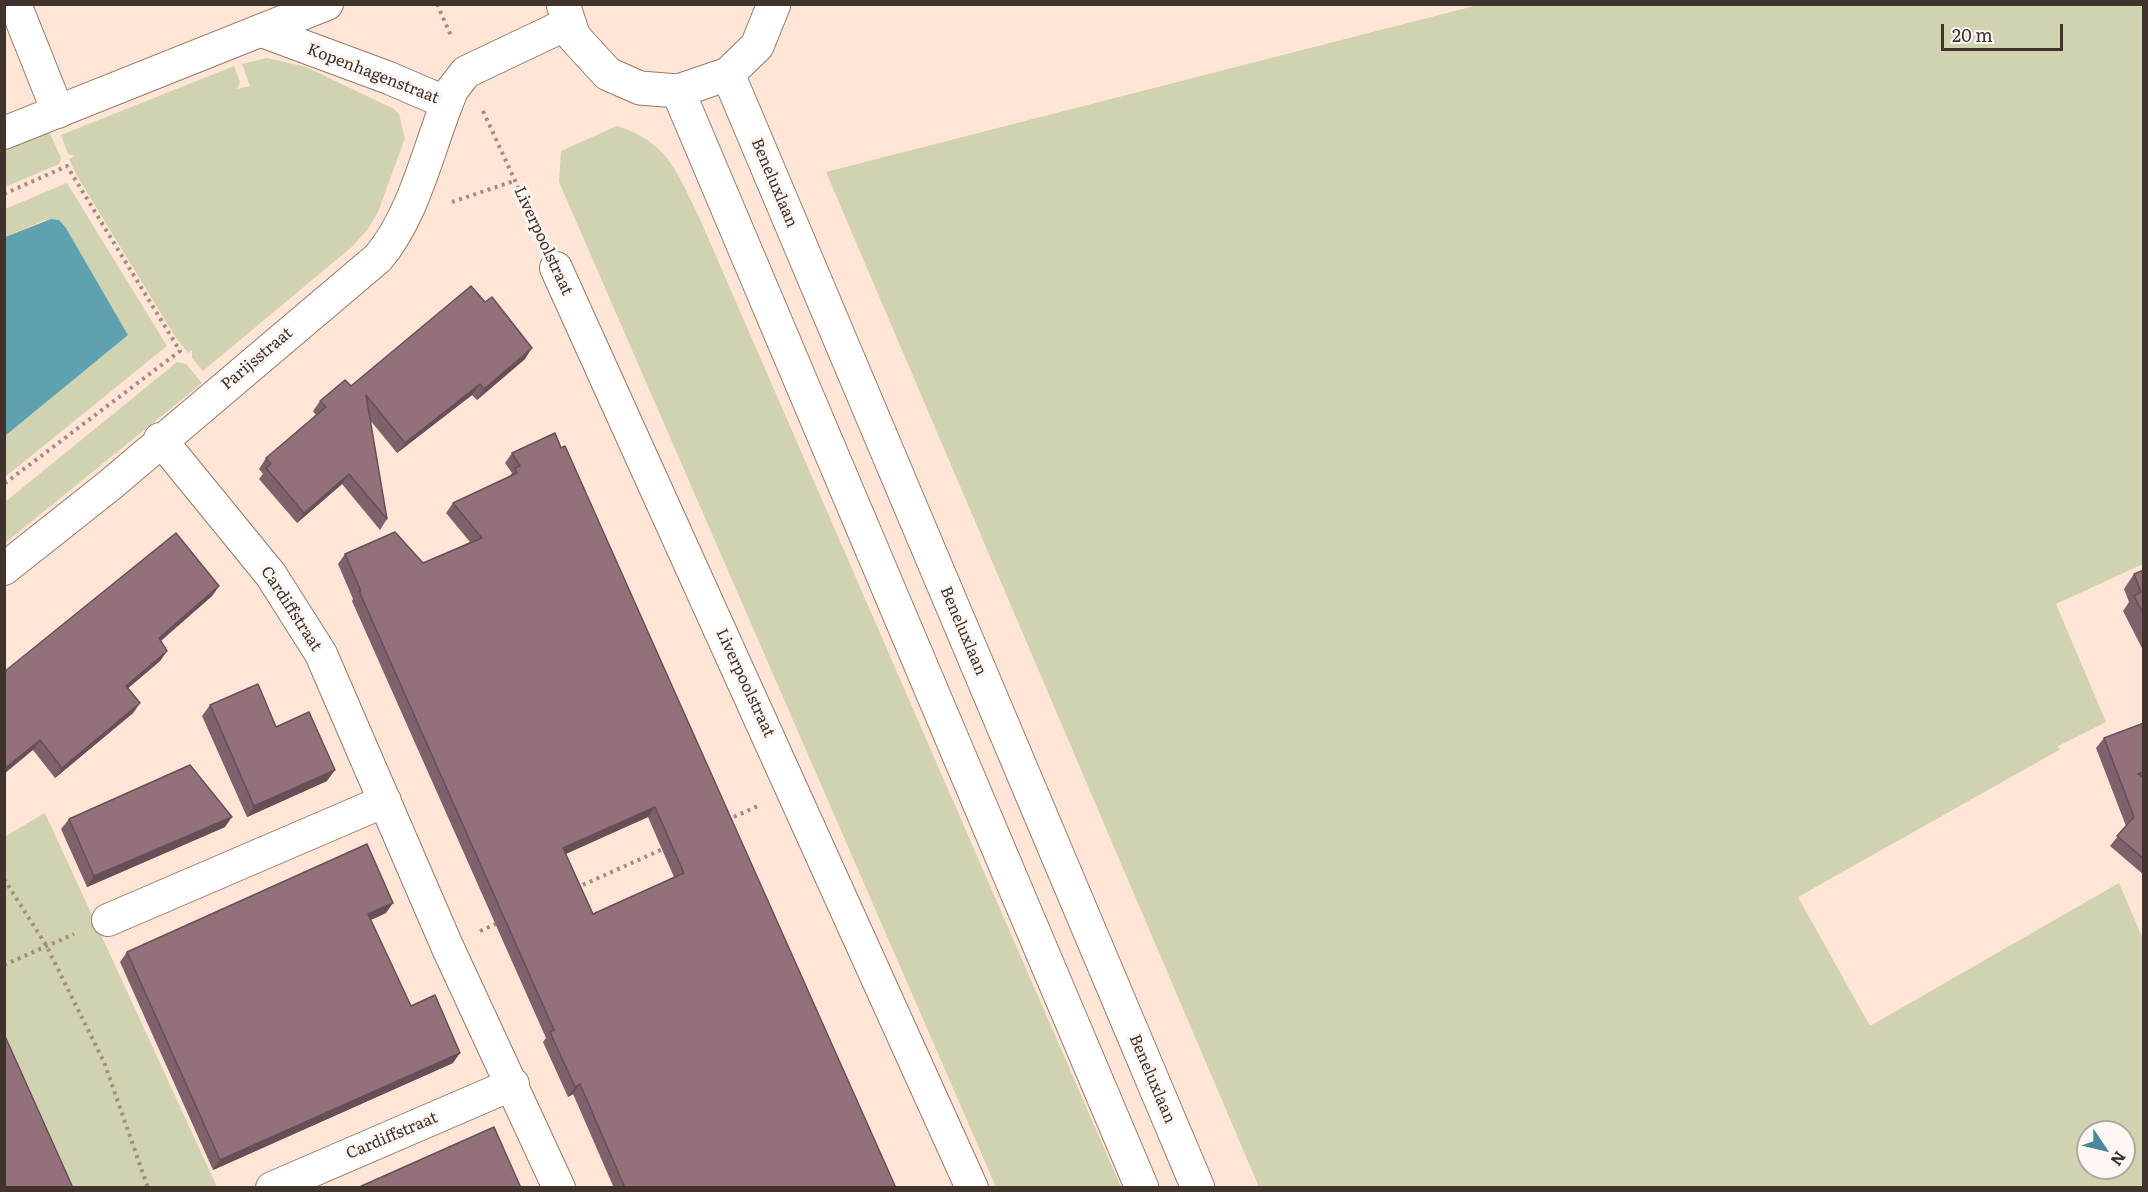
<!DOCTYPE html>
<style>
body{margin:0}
#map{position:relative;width:2148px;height:1192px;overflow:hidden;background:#ffe5d5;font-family:Literata,serif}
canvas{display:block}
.frame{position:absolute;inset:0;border:6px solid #40332c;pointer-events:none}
.north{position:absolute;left:2076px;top:1120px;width:60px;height:60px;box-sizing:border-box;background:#fdf6f2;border:2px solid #b1a8a3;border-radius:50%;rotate:125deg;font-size:16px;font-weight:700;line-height:24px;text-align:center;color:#40332c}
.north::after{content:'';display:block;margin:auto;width:21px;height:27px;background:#48899b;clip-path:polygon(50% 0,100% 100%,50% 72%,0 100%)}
.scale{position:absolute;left:1941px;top:24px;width:122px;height:27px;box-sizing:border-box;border:3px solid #40332c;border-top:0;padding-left:8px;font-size:18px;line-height:21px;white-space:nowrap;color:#40332c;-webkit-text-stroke:4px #fdf6f2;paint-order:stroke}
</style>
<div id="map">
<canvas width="2148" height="1192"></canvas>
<div class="frame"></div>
<div class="north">N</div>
<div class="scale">20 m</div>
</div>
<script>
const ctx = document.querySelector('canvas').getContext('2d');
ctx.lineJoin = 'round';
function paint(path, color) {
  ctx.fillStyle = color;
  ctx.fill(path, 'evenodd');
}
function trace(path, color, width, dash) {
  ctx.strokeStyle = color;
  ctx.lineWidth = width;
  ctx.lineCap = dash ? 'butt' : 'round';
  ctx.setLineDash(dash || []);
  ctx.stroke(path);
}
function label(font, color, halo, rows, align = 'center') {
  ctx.font = font + ' Literata,serif';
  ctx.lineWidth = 6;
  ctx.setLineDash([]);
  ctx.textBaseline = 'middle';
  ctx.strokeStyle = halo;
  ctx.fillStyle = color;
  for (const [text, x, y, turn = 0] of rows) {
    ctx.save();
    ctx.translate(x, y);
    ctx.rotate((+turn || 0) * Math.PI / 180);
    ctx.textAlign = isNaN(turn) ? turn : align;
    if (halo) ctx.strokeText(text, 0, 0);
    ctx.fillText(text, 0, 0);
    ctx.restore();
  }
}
const green = new Path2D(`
 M1482 4 2143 5V564L2056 604 2106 722 2058 746 2059 750 1798 897 1870 1026 2119 883 2143 939V1187H1259L826 172ZM2088 1132H2124V1168H2088Z
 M267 58 306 67 394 109 399 114 405 138 378 212 368 229 353 246 203 371 192 358V350L188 353 176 338 77 176 69 159 75 156 68 154 61 135 234 66 240 82 237 89 250 86 242 64Z
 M617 126C668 142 677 172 699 217L1121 1187H996L559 182 561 151Z
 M49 131 61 158 59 164 5 187V151Z
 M67 183 167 346 5 477V436L128 335 66 228 45 220 5 237V209Z
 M177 362 186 364 202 383 5 543V502Z
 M45 813 217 1187H63L5 1062 4 837Z`);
const water = new Path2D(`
 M51 219 59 220 66 228 128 335 5 436V237Z`);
const path = new Path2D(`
 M437 4 452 38
 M483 111 540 235
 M4 194 67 166 180 351 4 484
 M452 202 514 181
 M727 820 758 806
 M4 879 46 945 104 1062 148 1188
 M576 888 665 848
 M480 931 498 923
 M4 965 74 934`);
const minor = new Path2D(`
 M15 4 58 112
 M262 31 389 78 447 103 452 90 466 72 567 24
 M4 133 327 4
 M556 268 972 1188
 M160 439 271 575 321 654 447 946 559 1188
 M4 569 110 485 378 258C413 217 427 154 447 103
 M108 920 385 801
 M272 1188 513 1084`);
const tertiary = new Path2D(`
 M563 4 574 37 608 74 640 88 678 91 728 74 757 46 774 4
 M728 74 1198 1188
 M678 91 1142 1188`);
const wall = new Path2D(`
 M525 359 477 400 472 395 397 453 370 420 387 519 380 530 342 484 297 523 259 479 263 474 259 469 266 458 316 415 313 411 320 401 351 386Z
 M555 433 896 1188H614L573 1094 568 1097 543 1042 546 1038 352 601 353 599 338 564 345 554 423 563 470 542 446 513 453 503 509 477 512 473 505 463 512 453ZM648 817 674 877 593 914 566 854Z
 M2144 570V652L2123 611 2129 602 2124 589 2134 574Z
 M219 586 212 596 161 641 167 651 160 661 128 688 140 703 133 713 55 778 33 750 4 672Z
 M210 705 276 727 327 781 247 817 202 716Z
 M2144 723V875L2110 846 2126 826 2096 748 2104 738Z
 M69 819 225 827 87 887 61 829Z
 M386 913 371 920 411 1006 453 1063 213 1170 120 962 127 952Z`);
const shadedWall = new Path2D(`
 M532 348 525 359 477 400 484 389Z
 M480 384 472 395 397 453 405 443Z
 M349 474 342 484 297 523 304 513Z
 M219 586 212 596 152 648 159 638Z
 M167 651 160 661 119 696 126 686Z
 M140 703 133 713 55 778 62 768Z
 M40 740 33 750 4 774V769Z
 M335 770 327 781 247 817 254 806Z
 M655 807 648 817 556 858 563 848Z
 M232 817 225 827 87 887 94 876Z
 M393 903 386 913 361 924 368 914Z
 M460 1053 453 1063 213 1170 220 1160Z
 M580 1084 573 1094 568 1097 575 1087Z`);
const building = new Path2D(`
 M471 286 485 302 492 297 532 348 484 389 480 384 405 443 366 395 387 519 349 474 304 513 266 468 271 464 266 458 326 407 320 401 345 380 351 386Z
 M555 433 561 448 565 446 896 1188H625L580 1084 575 1087 550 1032 554 1030 359 591H361L345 554 395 532 423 563 482 538 453 503 517 473 515 468 520 466 512 453ZM655 807 684 873 593 914 563 848Z
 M176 533 219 586 159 638 167 651 126 686 140 703 62 768 40 740 4 769V672Z
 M2144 570V615L2134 596 2141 592 2134 574Z
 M258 684 276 727 309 712 335 770 254 806 210 705Z
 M2144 723V772L2138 774 2144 778V859L2117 836 2134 817 2104 738Z
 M190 765 232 817 94 876 69 819Z
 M367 844 393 903 368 914 411 1006 435 995 460 1053 220 1160 127 952Z
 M4 1034 73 1188H4Z
 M494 1127 521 1188H357Z`);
const streetNames = [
 ["Kopenhagenstraat",373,74,21],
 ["Beneluxlaan",774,183,67],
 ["Liverpoolstraat",543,241,65],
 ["Parijsstraat",257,359,-40],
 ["Cardiffstraat",291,609,57],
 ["Beneluxlaan",963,631,67],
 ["Liverpoolstraat",745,683,65],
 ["Beneluxlaan",1152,1079,67],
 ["Cardiffstraat",392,1136,-23]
];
paint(green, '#d0d2b0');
paint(water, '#5ea2b0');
trace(minor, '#977a69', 34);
trace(tertiary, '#977a69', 35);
trace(path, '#a28e82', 4, [3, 4.5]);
trace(minor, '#fff', 32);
trace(tertiary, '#fff', 33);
paint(wall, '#7e616a');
paint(shadedWall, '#664f56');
paint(building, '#92717b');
trace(building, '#664f56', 1.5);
label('16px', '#40332c', '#fdf6f2', streetNames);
</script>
